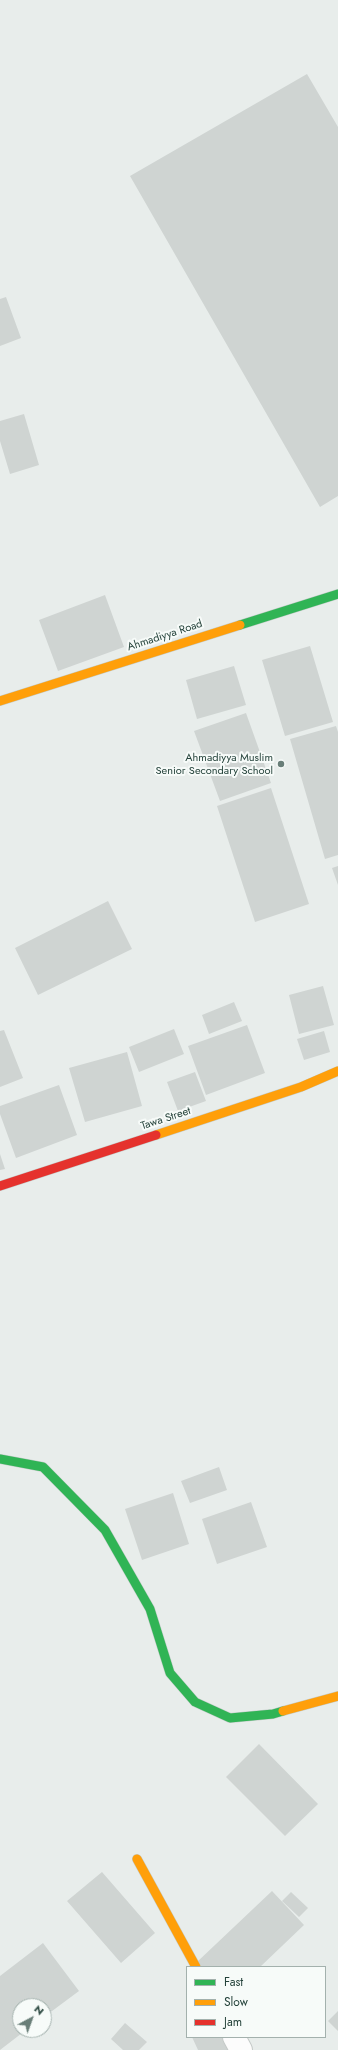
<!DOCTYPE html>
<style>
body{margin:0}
#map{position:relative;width:338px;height:2050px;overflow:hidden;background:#e8edeb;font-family:Jost,sans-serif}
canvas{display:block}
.legend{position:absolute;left:186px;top:1966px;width:140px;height:72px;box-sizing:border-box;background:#f7fbf9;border:1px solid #a3b1ad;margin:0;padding:5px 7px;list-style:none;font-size:12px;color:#24423a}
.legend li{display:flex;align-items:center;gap:8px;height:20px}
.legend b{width:20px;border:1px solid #a3b1ad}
.north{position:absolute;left:12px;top:1998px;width:40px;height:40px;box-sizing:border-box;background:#f7fbf9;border:1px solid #a3b1ad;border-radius:50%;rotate:41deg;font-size:11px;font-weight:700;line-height:16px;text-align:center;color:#24423a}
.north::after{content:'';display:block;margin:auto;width:14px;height:18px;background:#697e78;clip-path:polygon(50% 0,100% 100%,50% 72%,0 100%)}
</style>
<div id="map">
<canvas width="338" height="2050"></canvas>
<ul class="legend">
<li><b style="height:5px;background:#30b455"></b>Fast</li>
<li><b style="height:5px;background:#ff9f0a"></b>Slow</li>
<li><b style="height:5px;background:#e5322d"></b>Jam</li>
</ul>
<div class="north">N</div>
</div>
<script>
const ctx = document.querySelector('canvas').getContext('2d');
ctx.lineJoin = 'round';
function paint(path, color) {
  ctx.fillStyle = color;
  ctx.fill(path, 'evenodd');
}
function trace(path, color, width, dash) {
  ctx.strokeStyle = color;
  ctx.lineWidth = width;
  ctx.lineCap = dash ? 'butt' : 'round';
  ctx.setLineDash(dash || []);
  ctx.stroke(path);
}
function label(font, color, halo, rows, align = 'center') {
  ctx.font = font + ' Jost,sans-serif';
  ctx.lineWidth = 4;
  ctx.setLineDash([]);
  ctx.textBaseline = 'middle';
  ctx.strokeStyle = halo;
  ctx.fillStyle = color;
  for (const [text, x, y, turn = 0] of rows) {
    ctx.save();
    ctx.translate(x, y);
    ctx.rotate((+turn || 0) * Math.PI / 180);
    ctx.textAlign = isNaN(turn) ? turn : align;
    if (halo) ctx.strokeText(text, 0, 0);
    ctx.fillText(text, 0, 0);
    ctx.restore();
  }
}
const building = new Path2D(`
 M307 74 338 127V496L320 507 130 176Z
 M6 297 21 338 0 346V299Z
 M24 414 39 465 10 474 0 441V421Z
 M105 595 124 647 58 671 39 620Z
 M310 646 333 722 285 736 262 660Z
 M234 666 246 705 197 719 186 680Z
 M246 713 271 783 220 801 194 731Z
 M336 726 338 732V855L325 859 290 739Z
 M271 788 309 904 255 922 217 806Z
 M338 866V885L332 868Z
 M108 901 132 949 38 995 15 948Z
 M323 986 334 1025 299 1034 289 995Z
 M234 1002 242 1021 209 1034 202 1015Z
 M247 1025 265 1073 206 1095 188 1046Z
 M174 1029 184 1054 139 1072 129 1047Z
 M4 1030 23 1078 0 1087V1031Z
 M324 1031 330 1052 304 1060 297 1039Z
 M127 1052 142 1106 85 1122 69 1068Z
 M195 1072 206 1101 178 1111 167 1082Z
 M59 1085 77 1135 16 1158 0 1114V1106Z
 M0 1154 5 1169 0 1170Z
 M219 1467 227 1490 190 1503 181 1481Z
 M173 1493 189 1544 142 1560 125 1509Z
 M251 1502 267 1547 217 1564 202 1519Z
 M259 1744 318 1804 285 1836 226 1777Z
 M102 1872 155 1933 121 1963 67 1901Z
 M272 1891 304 1925 260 1967H202L197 1962Z
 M291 1892 308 1908 299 1917 282 1901Z
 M43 1943 79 1991 44 2017V2006H20V2030H26L0 2050V1976Z
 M338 2011V2031L328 2021Z
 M125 2023 147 2042 139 2050H123L111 2039Z
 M192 2037H223L229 2050H198Z`);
const street = new Path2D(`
 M234 2037 241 2050`);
const fast = new Path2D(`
 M240 625 338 594
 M0 1459 43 1467 105 1530 150 1609 170 1673 195 1702 230 1718 273 1714 283 1711`);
const slow = new Path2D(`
 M0 701 240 625
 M156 1135 301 1087 338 1071
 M283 1711 338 1696
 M137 1859 196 1967`);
const jam = new Path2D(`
 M0 1186 156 1135`);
const markers = [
 [281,764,4,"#697e78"]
];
const streetNames = [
 ["Ahmadiyya Road",165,636,-18],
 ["Tawa Street",166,1119,-18]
];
const poiNames = [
 ["Ahmadiyya Muslim",273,758],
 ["Senior Secondary School",273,771]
];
paint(building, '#cfd4d2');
trace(street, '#c5cac8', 24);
trace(fast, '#c3cbc8', 10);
trace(slow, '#c3cbc8', 10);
trace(jam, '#c3cbc8', 10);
trace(street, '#fcfcfc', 22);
trace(fast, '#30b455', 9);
trace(slow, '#ff9f0a', 9);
trace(jam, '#e5322d', 9);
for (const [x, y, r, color] of markers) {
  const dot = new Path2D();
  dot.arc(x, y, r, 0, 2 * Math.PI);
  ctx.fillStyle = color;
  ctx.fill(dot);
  trace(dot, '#f7fbf9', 1.5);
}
label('11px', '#24423a', '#f7fbf9', streetNames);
label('11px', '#24423a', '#f7fbf9', poiNames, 'right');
</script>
